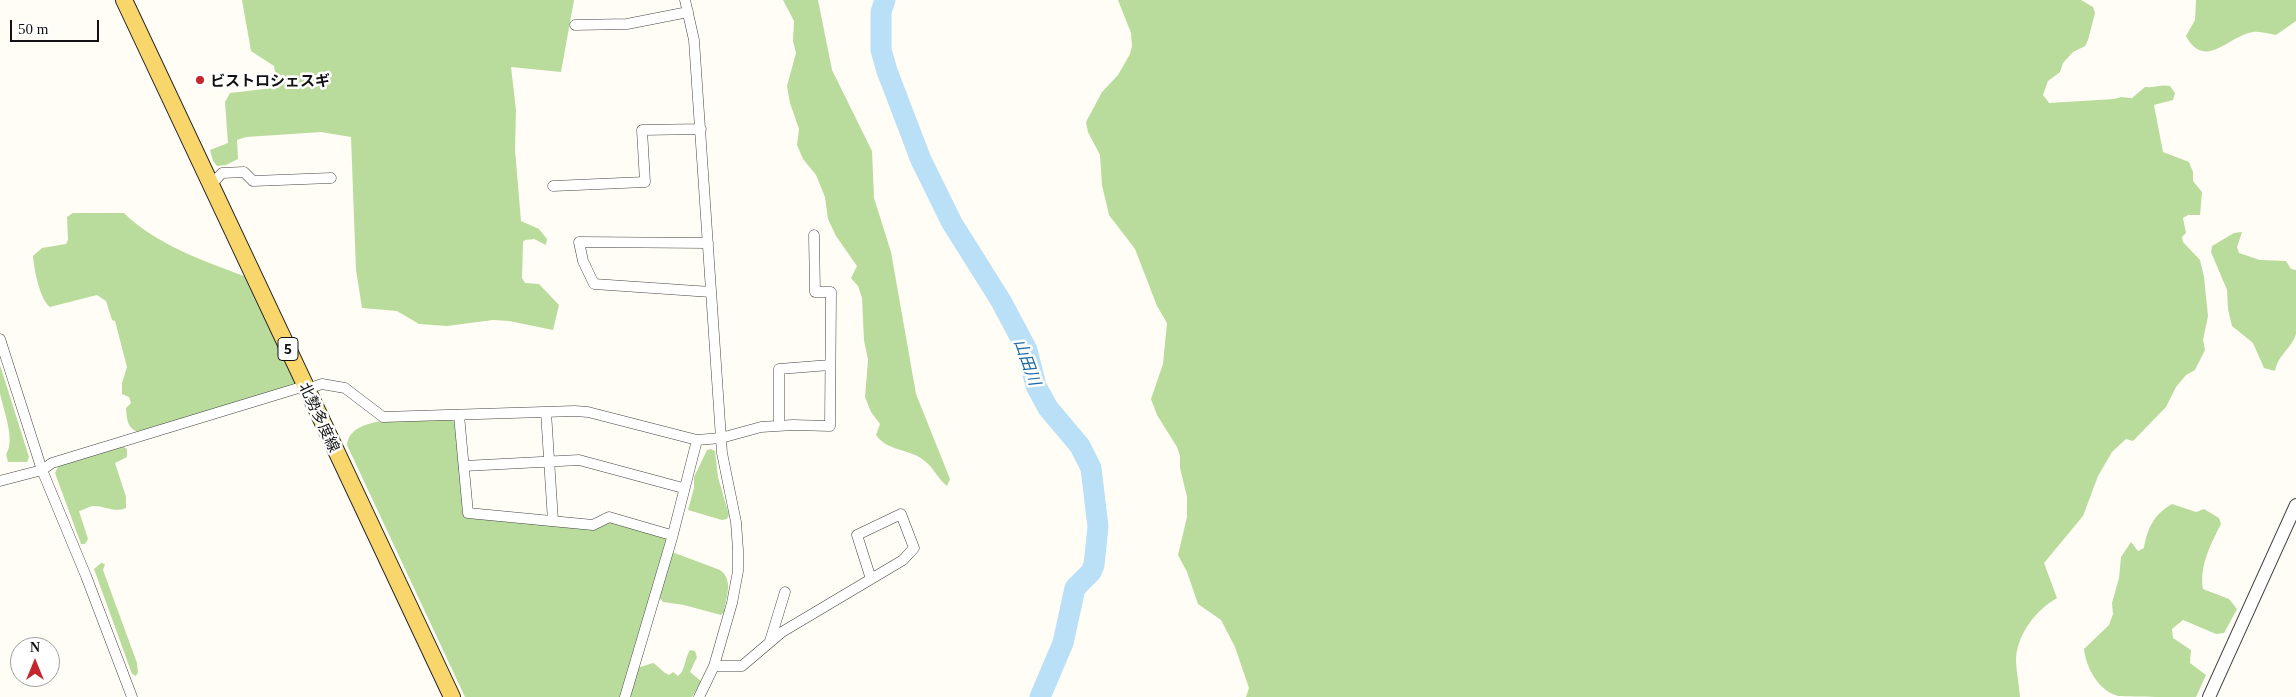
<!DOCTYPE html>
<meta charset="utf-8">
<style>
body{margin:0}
#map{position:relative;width:2296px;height:697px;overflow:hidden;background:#fffdf5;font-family:Georgia,serif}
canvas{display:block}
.north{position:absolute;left:10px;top:637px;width:50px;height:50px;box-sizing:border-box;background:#fff;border:1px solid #a0a0a0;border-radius:50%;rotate:0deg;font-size:14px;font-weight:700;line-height:20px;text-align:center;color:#111}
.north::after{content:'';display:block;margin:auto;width:18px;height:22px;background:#c4262e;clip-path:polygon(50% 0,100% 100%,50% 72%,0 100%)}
.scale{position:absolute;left:10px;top:20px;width:89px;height:22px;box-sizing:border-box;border:2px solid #111;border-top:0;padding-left:6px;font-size:15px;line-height:18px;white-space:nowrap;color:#111;-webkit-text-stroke:4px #fff;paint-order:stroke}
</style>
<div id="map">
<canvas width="2296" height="697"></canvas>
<div class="north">N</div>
<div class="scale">50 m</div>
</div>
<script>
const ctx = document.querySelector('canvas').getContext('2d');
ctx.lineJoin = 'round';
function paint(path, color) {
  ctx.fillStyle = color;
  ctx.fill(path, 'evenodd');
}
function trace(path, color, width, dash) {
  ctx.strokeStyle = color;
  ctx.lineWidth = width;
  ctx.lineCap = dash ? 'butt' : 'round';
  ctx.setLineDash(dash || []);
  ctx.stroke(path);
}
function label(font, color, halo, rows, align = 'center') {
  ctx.font = font + ' Georgia,"Noto Sans JP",serif';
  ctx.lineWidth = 5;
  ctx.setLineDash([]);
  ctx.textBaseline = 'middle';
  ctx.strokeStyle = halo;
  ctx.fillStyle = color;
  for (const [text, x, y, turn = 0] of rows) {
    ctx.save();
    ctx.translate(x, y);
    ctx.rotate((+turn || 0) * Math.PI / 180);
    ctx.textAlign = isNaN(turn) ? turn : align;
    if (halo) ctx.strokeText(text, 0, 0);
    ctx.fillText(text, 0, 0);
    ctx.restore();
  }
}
const forest = new Path2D(`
 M242 0H574L561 72 511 67 516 110 515 150 521 221 539 229 547 239 546 245 534 239 525 240 523 242 522 278 525 283 539 284 559 305 553 330 509 321 493 320 447 326 419 324 397 311 362 308 356 270 351 137 321 132 246 137 237 140 238 159 226 165 217 166 213 161 210 150 228 143 225 102 230 93 273 88 277 84 274 66 251 51Z
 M783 0H818L832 70 872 151 874 198 891 252 916 394 950 479 947 486C935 476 933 464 917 456 903 449 886 449 876 435L880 424 871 412 865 397 868 360 864 340 862 298 858 286 851 278 857 266 836 236 828 219 825 197 816 175 803 159 797 145 799 129 790 103 787 86 796 53 793 41 794 21Z
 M1118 0H2081L2093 7 2095 13 2088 40 2085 46 2073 52 2063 63 2060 72 2048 81 2043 95 2049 103 2114 99 2121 97 2132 98 2145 87C2154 88 2162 84 2170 86L2175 93 2173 100 2154 105 2163 152 2189 162 2193 172V181L2202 192 2200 215H2188L2183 218 2186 233 2182 237 2183 242 2200 260 2204 277 2208 316 2203 340 2205 350 2195 370 2186 375 2176 387 2166 407 2133 441 2126 439 2112 452 2098 476 2083 516 2044 563 2057 598C2036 610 2018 633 2016 658 2016 670 2019 684 2020 697H1246L1249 688 1235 647 1221 620 1198 604 1187 572 1178 555 1187 517V497L1180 468V456L1177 447 1157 415 1151 399 1163 364 1167 323 1157 306 1135 249 1109 215 1102 185 1100 155 1088 132 1086 122 1102 92 1118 75 1130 54 1132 46 1131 33Z
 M2196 0H2296V21L2276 35C2269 34 2260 31 2253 32 2228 36 2205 71 2186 36L2195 20Z
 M73 213H124C155 244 204 261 244 276L296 384 138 432C127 428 127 419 126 408L131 403 129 397 122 394V383L127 367 115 321 112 320 106 301 97 295 50 307C40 300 34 269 33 256L42 248 66 244 68 240 67 217Z
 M2242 232 2237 247 2239 253 2260 260 2286 261 2291 269 2296 270C2296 286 2296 320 2296 334 2291 349 2278 355 2275 371L2264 368 2253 343 2232 326 2228 309 2227 290 2211 252 2212 246 2234 233Z
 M0 365 29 457 27 462H8L6 454C16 441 3 409 0 393 0 384 0 374 0 365Z
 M451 420 456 423 465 517 611 522 668 538 622 697H465L347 445C350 411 427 421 451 420Z
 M122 446 127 449V457L115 463 126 497V508C115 513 105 506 94 506 89 506 84 510 79 511L88 539 85 544H81L55 473 59 465Z
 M711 449 715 451 718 477 729 515 727 519 722 520 688 510 694 488V477L707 450Z
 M2172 504 2196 512 2204 509 2219 518 2221 524C2211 544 2199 566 2203 589L2229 599 2237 609 2224 633 2216 634 2183 620 2172 629 2173 638 2191 650 2190 663 2206 675 2196 697C2177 697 2134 697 2118 696 2099 691 2086 668 2084 649L2109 625 2113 614 2112 603 2119 578 2121 557 2131 542 2138 551 2144 548C2147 529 2154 514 2172 504Z
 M672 552 720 570C734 580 726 597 724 612L721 615 684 605 663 602 658 596Z
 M101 563 105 564 103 570 137 663 138 672 136 676 132 674 94 569Z
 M690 650 695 651 697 657 690 672 701 681 692 697H629L637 668 653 663C660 667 662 672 669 675L673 672 678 676C686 670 684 659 690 650Z`);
const river = new Path2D(`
 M885 0 881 12V50L887 71 921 160 952 223 1001 301 1027 350 1036 386 1048 408 1080 446 1091 468 1098 527 1094 565 1091 572 1075 588 1063 643 1040 697`);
const minor = new Path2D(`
 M685 0 694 40 722 453 736 522 738 550V571L732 603 714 666 699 697
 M575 25 627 24 688 12
 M212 184 222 173 244 172 253 181 331 178
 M553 186 645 182 642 130 701 129
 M708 243 579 242 583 261 594 284 711 292
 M0 339 42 470 86 576 132 697
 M307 389 322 384 345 388 383 417 575 411 588 412 697 440
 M546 412 553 521
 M459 415 468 513 593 525 609 517 671 535
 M779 426V369L830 365
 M464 466 579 460 683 488
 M0 481 42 470 52 463 305 386
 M770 641 785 592
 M714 666H742L782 632 903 560 914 548 901 514 857 535 871 579
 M625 697 672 538 697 440 721 438 761 427 793 425 830 426 831 292H815L814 235`);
const tertiary = new Path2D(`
 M2209 697 2296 505`);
const primary = new Path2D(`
 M124 0 452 697`);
const markers = [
 [200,80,5,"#c4262e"]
];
const shields = [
 [288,349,20]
];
const shieldNames = [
 ["5",288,349]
];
const poiNames = [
 ["ビストロシェスギ",210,80]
];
const streetNames = [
 ["北勢多度線",320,417,65]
];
const waterNames = [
 ["山田川",1028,362,70]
];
paint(forest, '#b9dc9c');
trace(river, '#b9e0f7', 21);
trace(minor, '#444', 11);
trace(tertiary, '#444', 14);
trace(primary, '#222', 18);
trace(minor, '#fff', 10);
trace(tertiary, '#fff', 12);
trace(primary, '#f9d66b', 16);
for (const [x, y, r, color] of markers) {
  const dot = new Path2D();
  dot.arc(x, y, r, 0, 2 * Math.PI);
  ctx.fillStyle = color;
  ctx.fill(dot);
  trace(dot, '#fff', 2);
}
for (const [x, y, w] of shields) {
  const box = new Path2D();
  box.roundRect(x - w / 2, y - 11.5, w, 23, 4);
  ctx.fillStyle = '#fff';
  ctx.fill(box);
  trace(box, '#111', 1);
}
label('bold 14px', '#111', null, shieldNames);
label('bold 15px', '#111', '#fff', poiNames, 'left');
label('15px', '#111', '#fff', streetNames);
label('italic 16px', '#1768a6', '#fff', waterNames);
</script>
